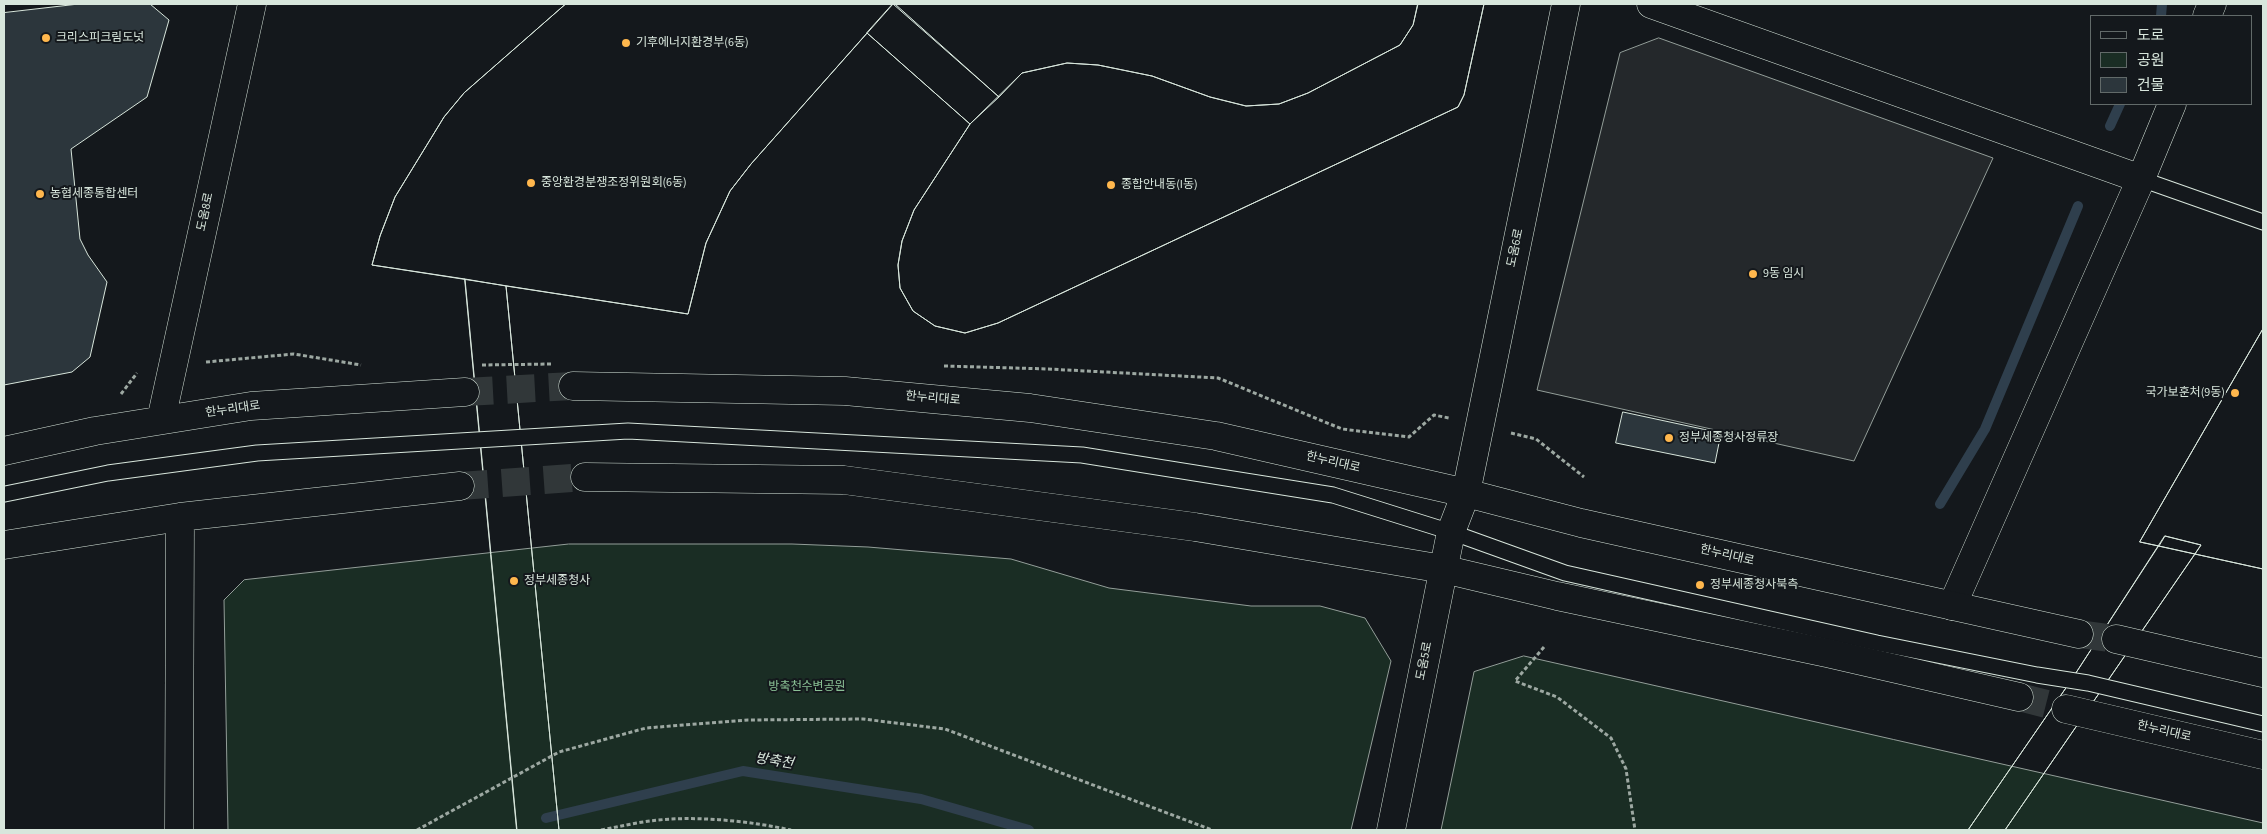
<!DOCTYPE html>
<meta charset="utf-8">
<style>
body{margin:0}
#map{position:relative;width:2267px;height:834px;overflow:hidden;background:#14181c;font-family:"Source Sans 3","Noto Sans KR",sans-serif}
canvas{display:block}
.frame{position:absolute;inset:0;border:5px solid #d8e6dc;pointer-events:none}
.legend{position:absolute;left:2090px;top:15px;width:162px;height:90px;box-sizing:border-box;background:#14181c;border:1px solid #626a69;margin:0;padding:6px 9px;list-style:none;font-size:15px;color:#d8e6dc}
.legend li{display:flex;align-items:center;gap:10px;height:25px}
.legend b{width:25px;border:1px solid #626a69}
</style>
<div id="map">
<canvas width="2267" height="834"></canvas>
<div class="frame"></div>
<ul class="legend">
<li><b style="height:6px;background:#14181c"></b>도로</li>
<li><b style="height:14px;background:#1a2d24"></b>공원</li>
<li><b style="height:14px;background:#2c363c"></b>건물</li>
</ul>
</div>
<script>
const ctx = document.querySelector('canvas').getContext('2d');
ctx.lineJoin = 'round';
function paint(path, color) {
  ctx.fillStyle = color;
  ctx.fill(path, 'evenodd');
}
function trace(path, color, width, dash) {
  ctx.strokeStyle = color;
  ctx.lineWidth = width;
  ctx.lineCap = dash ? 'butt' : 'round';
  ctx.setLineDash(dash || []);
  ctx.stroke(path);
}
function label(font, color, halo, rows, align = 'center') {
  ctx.font = font + ' "Source Sans 3","Noto Sans KR",sans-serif';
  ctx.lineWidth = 4;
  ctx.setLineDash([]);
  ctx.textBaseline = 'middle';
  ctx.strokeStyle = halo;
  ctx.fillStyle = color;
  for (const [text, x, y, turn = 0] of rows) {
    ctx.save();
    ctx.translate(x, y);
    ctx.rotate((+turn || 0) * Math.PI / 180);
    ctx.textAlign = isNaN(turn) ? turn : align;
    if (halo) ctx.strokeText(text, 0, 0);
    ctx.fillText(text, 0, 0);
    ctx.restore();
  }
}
const green = new Path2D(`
 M569 544H792L868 547 1011 559 1109 588 1251 606H1320L1365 618 1391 661 1351 830H228L224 600 244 580Z
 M1524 656 2263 823V830H1441L1474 672Z`);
const parking = new Path2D(`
 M1659 38 1993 158 1854 461 1537 390 1620 53Z`);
const stream = new Path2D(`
 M2161 16 2162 4
 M2110 126 2120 104
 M1940 504 1985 429 2078 206
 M546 818 743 771 921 799 1029 830`);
const building = new Path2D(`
 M79 4H150L169 20 147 97 71 149 80 239 88 255 107 282 90 357 72 372 4 385V13Z
 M566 4H895L999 97 1022 73 1067 63 1098 65 1152 76 1210 97 1246 106 1279 104 1308 93 1400 45 1413 25 1418 4H1484L1464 95 1458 107 998 323 965 333 935 326 913 311 900 288 898 265 902 241 914 210 970 124 867 33 751 164 730 191 706 243 688 314 506 286 559 830H517L465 279 372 265 380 236 395 197 444 117 464 93Z
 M566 4H893L751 164 730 191 706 243 688 314 372 265 380 236 395 197 444 117 464 93Z
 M893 4 999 97 970 124 867 33Z
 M1418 4H1484L1464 95 1458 107 998 323 965 333 935 326 913 311 900 288 898 265 902 241 914 210 970 124 1022 73 1067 63 1098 65 1152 76 1210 97 1246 106 1279 104 1308 93 1400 45 1413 25Z
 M465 279 506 286 559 830H517Z
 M2263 329V569L2195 554 2201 545 2165 536 2159 546 2140 542Z
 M2263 329V569L2140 542Z
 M1623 412 1721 433 1715 463 1616 443Z
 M2165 536 2201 545 2005 830H1968L2070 682Z
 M2159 546 2195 554 2005 830H1968L2070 682Z`);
const secondaryTunnel = new Path2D(`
 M465 392 573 386
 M460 486 585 477
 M2079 634 2116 639
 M2019 697 2066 709`);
const path = new Path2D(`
 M206 362 294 354 361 365
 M482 365 551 364
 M944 366 1048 369 1218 378 1342 429 1409 437 1434 415 1449 418
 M121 394 137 373
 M1511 433 1536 439 1584 477
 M1544 647 1515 681 1557 697 1611 738 1626 769 1635 830
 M417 830 559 752 646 728 748 720 863 719 945 729 1212 830
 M601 830C618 827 634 823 650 821 694 815 749 821 791 830`);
const lane = new Path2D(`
 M2141 179 2263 222
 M5 494 108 473 257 453 628 431 1082 455 1333 495 1451 532 1565 573 1877 643 2037 675 2088 683 2263 724`);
const street = new Path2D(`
 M1651 4 2141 179
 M2207 16 2212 4
 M1952 606 2141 179 2172 104`);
const secondary = new Path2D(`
 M573 386 845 391 1030 408 1216 436 1466 493 1581 523 2079 634
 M161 420 252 4
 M4 451 95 431 251 406 465 392
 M585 477 844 480 1195 527 1443 569 1557 596 1827 653 2019 697
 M4 545 180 517 460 486
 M2116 639 2263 673
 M2066 709 2263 755
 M179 830 180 517
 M1391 830 1451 532 1466 493 1566 4`);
const markers = [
 [46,38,5,"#ffb74d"],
 [626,43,5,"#ffb74d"],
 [531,183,5,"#ffb74d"],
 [1111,185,5,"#ffb74d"],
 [40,194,5,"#ffb74d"],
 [1753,274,5,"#ffb74d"],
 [2235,393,5,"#ffb74d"],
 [1669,438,5,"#ffb74d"],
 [514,581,5,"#ffb74d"],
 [1700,585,5,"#ffb74d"]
];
const poiNames = [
 ["크리스피크림도넛",56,38],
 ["기후에너지환경부(6동)",636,43],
 ["중앙환경분쟁조정위원회(6동)",541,183],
 ["종합안내동(I동)",1121,185],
 ["농협세종통합센터",50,194],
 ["9동 임시",1763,274],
 ["국가보훈처(9동)",2225,393,"right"],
 ["정부세종청사정류장",1679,438],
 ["정부세종청사",524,581],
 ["정부세종청사북측",1710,585]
];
const streetNames = [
 ["도움8로",206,212,-78],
 ["도움6로",1516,248,-78],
 ["한누리대로",933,399,5],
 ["한누리대로",233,410,-8],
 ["한누리대로",1333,463,13],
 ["한누리대로",1727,556,13],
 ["도움5로",1425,661,-79],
 ["한누리대로",2164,732,13]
];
const parkNames = [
 ["방축천수변공원",807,687]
];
const waterNames = [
 ["방축천",774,762,9]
];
paint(green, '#1a2d24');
trace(green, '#939e99', 1);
paint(parking, '#24282b');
trace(parking, '#939e99', 1);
trace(stream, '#2f3f4d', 10);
paint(building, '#2c363c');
trace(building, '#d8e6dc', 1);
trace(secondaryTunnel, '#313739', 28, [28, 14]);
trace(lane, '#d8e6dc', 17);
trace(street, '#d8e6dc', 29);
trace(secondary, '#d8e6dc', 29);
trace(path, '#9da8a2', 3, [4, 2.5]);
trace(lane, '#14181c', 15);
trace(street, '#14181c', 28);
trace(secondary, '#14181c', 28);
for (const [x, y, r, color] of markers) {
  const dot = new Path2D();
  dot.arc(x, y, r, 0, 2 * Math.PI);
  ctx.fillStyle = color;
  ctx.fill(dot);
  trace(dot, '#14181c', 2);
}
label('12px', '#d8e6dc', '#14181c', poiNames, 'left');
label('12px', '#d8e6dc', '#14181c', streetNames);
label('12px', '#8ac095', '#14181c', parkNames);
label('italic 14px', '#d8e6dc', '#14181c', waterNames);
</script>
